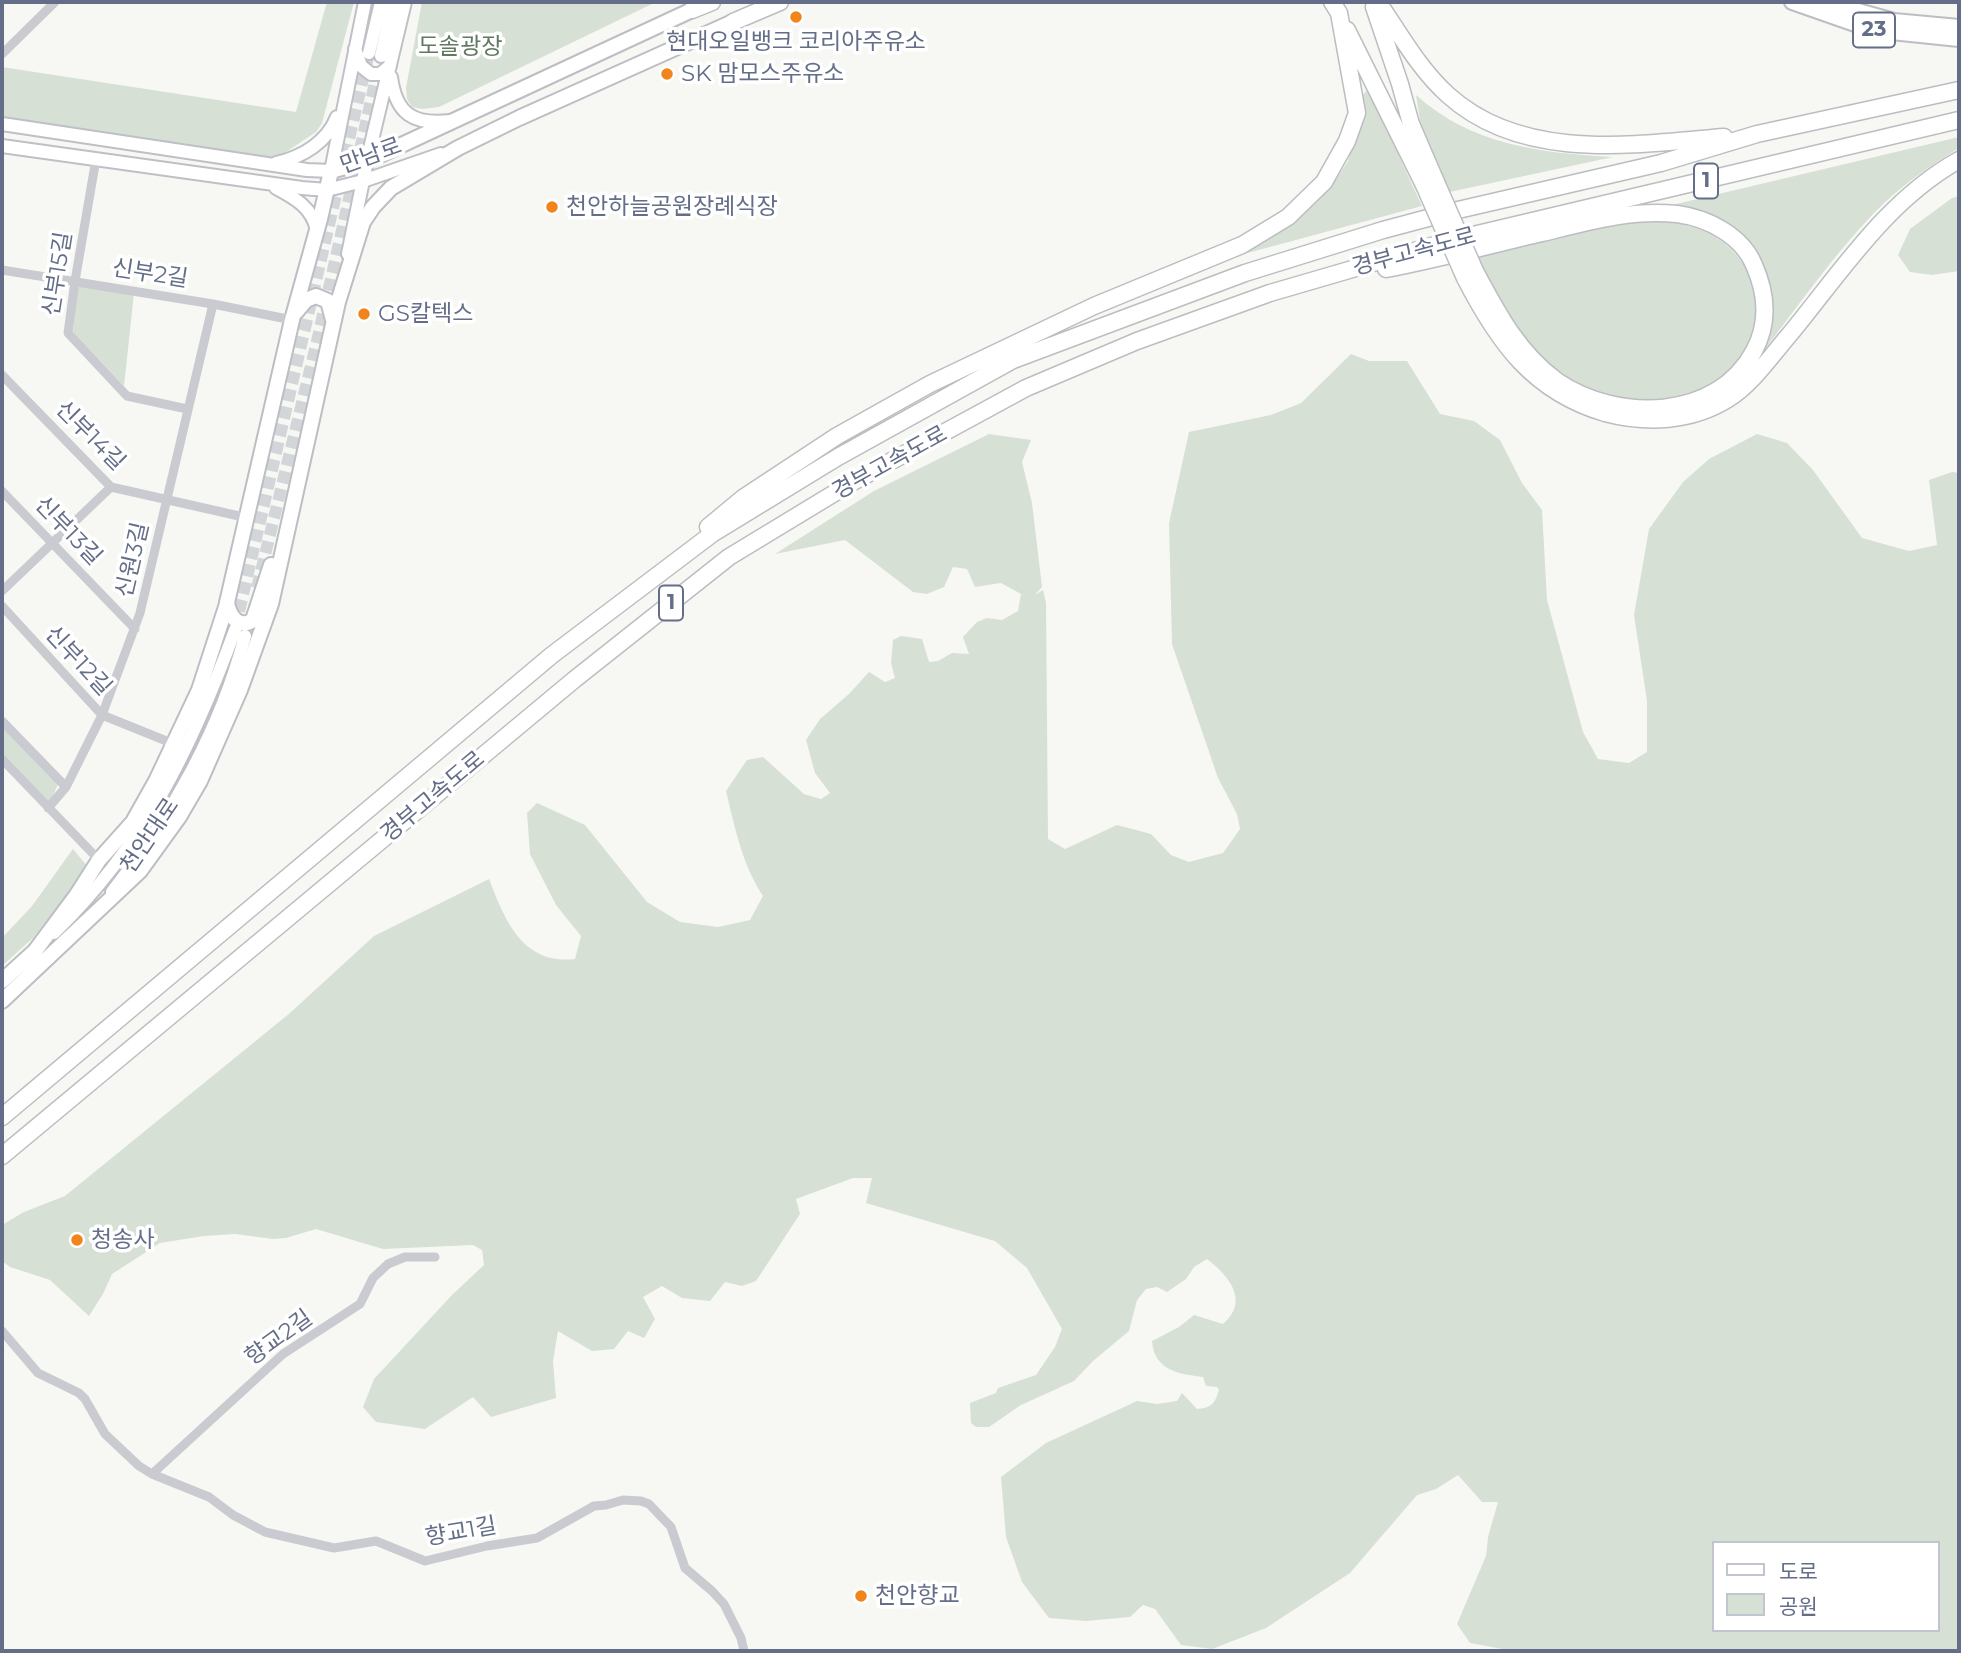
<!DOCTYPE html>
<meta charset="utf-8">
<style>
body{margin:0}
#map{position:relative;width:1961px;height:1653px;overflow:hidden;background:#f7f8f4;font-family:Montserrat,"Noto Sans KR",sans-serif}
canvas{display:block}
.frame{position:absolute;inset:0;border:4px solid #646e88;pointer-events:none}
.legend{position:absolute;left:1712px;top:1541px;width:228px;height:91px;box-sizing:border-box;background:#fff;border:2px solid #c1c5cf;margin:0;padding:9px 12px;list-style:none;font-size:21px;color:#646e88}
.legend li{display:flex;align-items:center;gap:14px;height:35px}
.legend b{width:35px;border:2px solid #c1c5cf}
</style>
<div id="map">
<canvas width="1961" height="1653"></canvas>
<div class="frame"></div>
<ul class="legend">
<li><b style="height:9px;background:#fff"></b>도로</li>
<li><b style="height:19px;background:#d6e0d5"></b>공원</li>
</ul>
</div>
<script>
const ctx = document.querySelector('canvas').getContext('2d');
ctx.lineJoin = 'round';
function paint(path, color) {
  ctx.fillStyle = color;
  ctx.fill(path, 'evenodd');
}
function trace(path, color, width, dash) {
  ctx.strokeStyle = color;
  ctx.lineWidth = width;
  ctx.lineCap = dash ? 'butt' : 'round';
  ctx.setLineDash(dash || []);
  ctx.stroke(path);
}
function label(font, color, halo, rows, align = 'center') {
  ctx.font = font + ' Montserrat,"Noto Sans KR",sans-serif';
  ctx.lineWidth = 7;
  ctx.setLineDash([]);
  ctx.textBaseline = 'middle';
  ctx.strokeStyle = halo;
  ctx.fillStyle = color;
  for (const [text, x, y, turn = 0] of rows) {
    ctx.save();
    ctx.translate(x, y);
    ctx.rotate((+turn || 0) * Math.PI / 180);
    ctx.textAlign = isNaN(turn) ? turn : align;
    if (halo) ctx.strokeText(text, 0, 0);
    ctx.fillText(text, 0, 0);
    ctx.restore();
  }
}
const green = new Path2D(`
 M327 2H354L322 123 316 132 277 158 2 117V67L296 112Z
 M422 2H656L439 107 422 109 412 107 407 99 406 88Z
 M1366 91 1370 93 1422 206 1229 258 1264 242 1289 224 1337 178 1348 161 1357 127 1361 97Z
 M1416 95C1471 145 1541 153 1613 157L1445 193 1425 152Z
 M1959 137V148C1929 166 1898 188 1873 214 1834 255 1800 303 1765 349L1773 315V302L1766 275 1759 259 1702 213 1672 205Z
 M1959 196V271L1932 275 1910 272 1898 255 1910 229 1952 198Z
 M1628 221C1651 221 1674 220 1696 228 1774 256 1775 352 1704 388 1681 400 1656 401 1631 399 1598 396 1564 384 1540 359 1512 331 1494 290 1476 255Z
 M80 284 134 293 124 386 73 332 77 287Z
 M1351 354 1369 361H1407L1440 414 1474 421 1500 440 1522 483 1542 510 1547 600 1583 732 1598 759 1629 763 1647 752V701L1634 615 1649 529 1683 482 1709 459 1757 434 1787 443 1813 470 1862 538 1909 551 1937 545 1929 480 1952 472 1959 473V1651H1513L1470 1643 1457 1624 1486 1556 1488 1537 1498 1502H1482L1458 1475 1436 1489 1417 1495 1350 1573 1266 1628 1212 1649 1181 1645 1155 1609 1143 1605 1130 1617 1086 1621 1049 1618 1022 1582 1006 1537 1001 1477 1046 1443 1137 1401 1157 1404 1177 1401 1182 1393 1197 1409C1212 1408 1215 1403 1219 1390L1217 1387 1206 1386 1203 1377C1178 1374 1154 1370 1152 1341L1179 1327 1194 1315 1223 1324C1250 1301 1229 1276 1207 1259L1194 1267 1186 1279 1167 1292 1157 1287 1146 1289 1137 1300 1129 1331 1093 1361 1074 1381 1021 1405 989 1427H976L971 1423 970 1403 996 1393 998 1388 1036 1375 1055 1347 1062 1329 1027 1268 995 1241 866 1203 872 1178H853L796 1199 800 1214 756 1281 742 1286 725 1282 710 1301 682 1298 662 1286 643 1297 655 1319 644 1338 628 1331 614 1349 592 1351 558 1331 553 1361 556 1398 491 1417 473 1397 425 1429 376 1422 363 1407 374 1379 452 1295 484 1265 482 1250 473 1245 383 1249 316 1229 286 1238 273 1239 235 1234 204 1236 160 1243 112 1274 103 1294 89 1316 50 1280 10 1267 2 1261V1225L24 1212 65 1196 290 1013 374 936 489 879C505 920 522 965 575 959L581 936 556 905 530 854 527 813 537 803 585 825 647 902 680 922 718 927 750 920 763 896C742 864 735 828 726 791L747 760 763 757 804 794 821 799 830 793 815 773 806 740 820 719 849 694 869 672 885 682 895 678 891 663 893 640 901 636 922 639 929 662 938 661 952 653 969 654 963 637 977 622 987 618 1002 620 1018 611 1021 594 1001 583 975 587 967 569 953 567 944 587 927 594 913 592 845 540 775 554 874 491 989 434 1031 440 1022 462 1032 503 1042 587 1035 595 1043 590 1046 603 1048 839 1065 849 1117 825 1151 834 1171 855 1189 862 1223 853 1240 829 1237 814 1218 778 1172 644 1169 523 1189 432 1271 415 1301 403ZM1714 1543H1938V1630H1714Z
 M2 725 58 784 51 801 47 802 2 755Z
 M73 849 88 867 33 938 2 966V938L32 906Z`);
const secondaryTunnel = new Path2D(`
 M257 588 318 337 381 56
 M235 629 369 53`);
const minor = new Path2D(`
 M2 54 55 2
 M96 159 75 281 68 333 127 396 187 409
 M2 270 213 304 292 320
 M2 375 111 487 248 518
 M2 491 135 629
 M2 591 111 487
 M2 606 102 715 174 744
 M2 721 66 787
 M2 759 99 860
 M48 808 66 787 102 715 140 613 213 304
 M2 1331 38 1373 79 1393 85 1399 105 1434 139 1466 152 1474 209 1497 233 1515 265 1532 334 1548 376 1541 425 1561 487 1546 537 1538 594 1506 606 1505 623 1500 641 1501 649 1504 671 1527 685 1568 712 1591 724 1604 741 1638 744 1651
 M152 1474 283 1354 360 1304 373 1278 388 1264 405 1257H435`);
const secondary = new Path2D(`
 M355 49 361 66 371 74H380L390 66
 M369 53 381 2
 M381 56 393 2
 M391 77C396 114 413 125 450 121
 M2 124 307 170 331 171 365 2
 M2 146 302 188 327 190 363 181 441 154
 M276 163C303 157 327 142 337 117
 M276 188C295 198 313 208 317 231
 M348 254 367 161 405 2
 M112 892C171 818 221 728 245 636
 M54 933C145 845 192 747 235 630`);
const primary = new Path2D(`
 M1792 2 1872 30 1959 39
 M1826 2 1894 21 1959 27
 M296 312 306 300 316 296 328 301 333 320
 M227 602C229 616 239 630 253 620L271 565
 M2 981 35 951 76 896 99 860 133 822 156 781 199 690 226 607 292 320 320 219 331 171 367 161 692 10
 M2 1001 140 871 179 817 200 781 240 690 271 604 338 302 363 222 373 207 391 188 458 148 519 118 733 22`);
const trunk = new Path2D(`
 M692 10 712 2
 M733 22 780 2`);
const motorway = new Path2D(`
 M1378 2C1400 34 1419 69 1448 95 1522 162 1633 145 1724 137
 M1374 7 1400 84 1411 124 1436 182
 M1347 30 1424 185
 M1386 269C1438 259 1490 245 1542 233 1587 222 1631 209 1677 214 1708 218 1742 236 1754 265 1767 294 1769 323 1754 351 1717 421 1617 422 1557 381 1518 353 1497 312 1475 271
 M1465 278C1498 342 1533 392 1605 413 1647 424 1691 422 1728 399 1753 383 1771 356 1790 334 1841 272 1887 200 1959 160
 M708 527 743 498 837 436 930 384 1094 306 1242 245 1288 217 1324 182 1347 141 1357 113 1339 13 1332 2
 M2 1117 552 655 712 534 838 457 1013 360 1245 273 1383 230 1458 210 1661 163 1757 134 1959 90
 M2 1156 575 679 729 557 851 483 1026 388 1137 341 1270 293 1452 240 1959 120`);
const motorwayBridge = new Path2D(`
 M1436 182 1475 271
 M1424 185 1465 278`);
const markers = [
 [796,17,7,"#f1851b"],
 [667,74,7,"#f1851b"],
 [552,207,7,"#f1851b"],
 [364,314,7,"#f1851b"],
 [77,1240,7,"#f1851b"],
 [861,1596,7,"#f1851b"]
];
const shields = [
 [1874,30,42],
 [1706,181,24],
 [671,603,24]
];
const shieldNames = [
 ["23",1874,30],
 ["1",1706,181],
 ["1",671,603]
];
const poiNames = [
 ["현대오일뱅크 코리아주유소",796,42,"center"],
 ["SK 맘모스주유소",681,74],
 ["천안하늘공원장례식장",566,207],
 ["GS칼텍스",378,314],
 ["청송사",91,1240],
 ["천안향교",875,1596]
];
const parkNames = [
 ["도솔광장",460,47]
];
const streetNames = [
 ["만남로",371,156,-20],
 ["경부고속도로",1414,252,-15],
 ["신부15길",58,274,-81],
 ["신부2길",150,274,9],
 ["신부14길",90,436,45],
 ["경부고속도로",890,463,-29],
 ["신부13길",68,531,46],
 ["신원3길",133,560,-77],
 ["신부12길",78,661,47],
 ["경부고속도로",433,797,-40],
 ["천안대로",150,836,-56],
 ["향교2길",279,1338,-36],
 ["향교1길",461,1532,-10]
];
paint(green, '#d6e0d5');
trace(secondaryTunnel, '#d2d6d9', 12, [12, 6]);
trace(secondary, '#bec0c6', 16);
trace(primary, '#bcbec3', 18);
trace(trunk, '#bbbdc1', 19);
trace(motorway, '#bbbdc1', 19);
trace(minor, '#cacbd0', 9);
trace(secondary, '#fff', 12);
trace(primary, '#fff', 14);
trace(trunk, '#fff', 16);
trace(motorway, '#fff', 16);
trace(motorwayBridge, '#bbbdc1', 19, []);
trace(motorwayBridge, '#fff', 16);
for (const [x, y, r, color] of markers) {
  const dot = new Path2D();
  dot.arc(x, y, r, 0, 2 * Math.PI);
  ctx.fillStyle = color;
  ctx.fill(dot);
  trace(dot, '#fff', 2.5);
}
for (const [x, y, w] of shields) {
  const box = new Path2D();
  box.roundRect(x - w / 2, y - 17.5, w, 35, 5);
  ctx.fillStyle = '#fff';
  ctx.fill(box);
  trace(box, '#646e88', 2);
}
label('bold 21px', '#646e88', null, shieldNames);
label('23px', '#646e88', '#fff', poiNames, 'left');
label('23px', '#607961', '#fff', parkNames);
label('23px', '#646e88', '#fff', streetNames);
</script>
